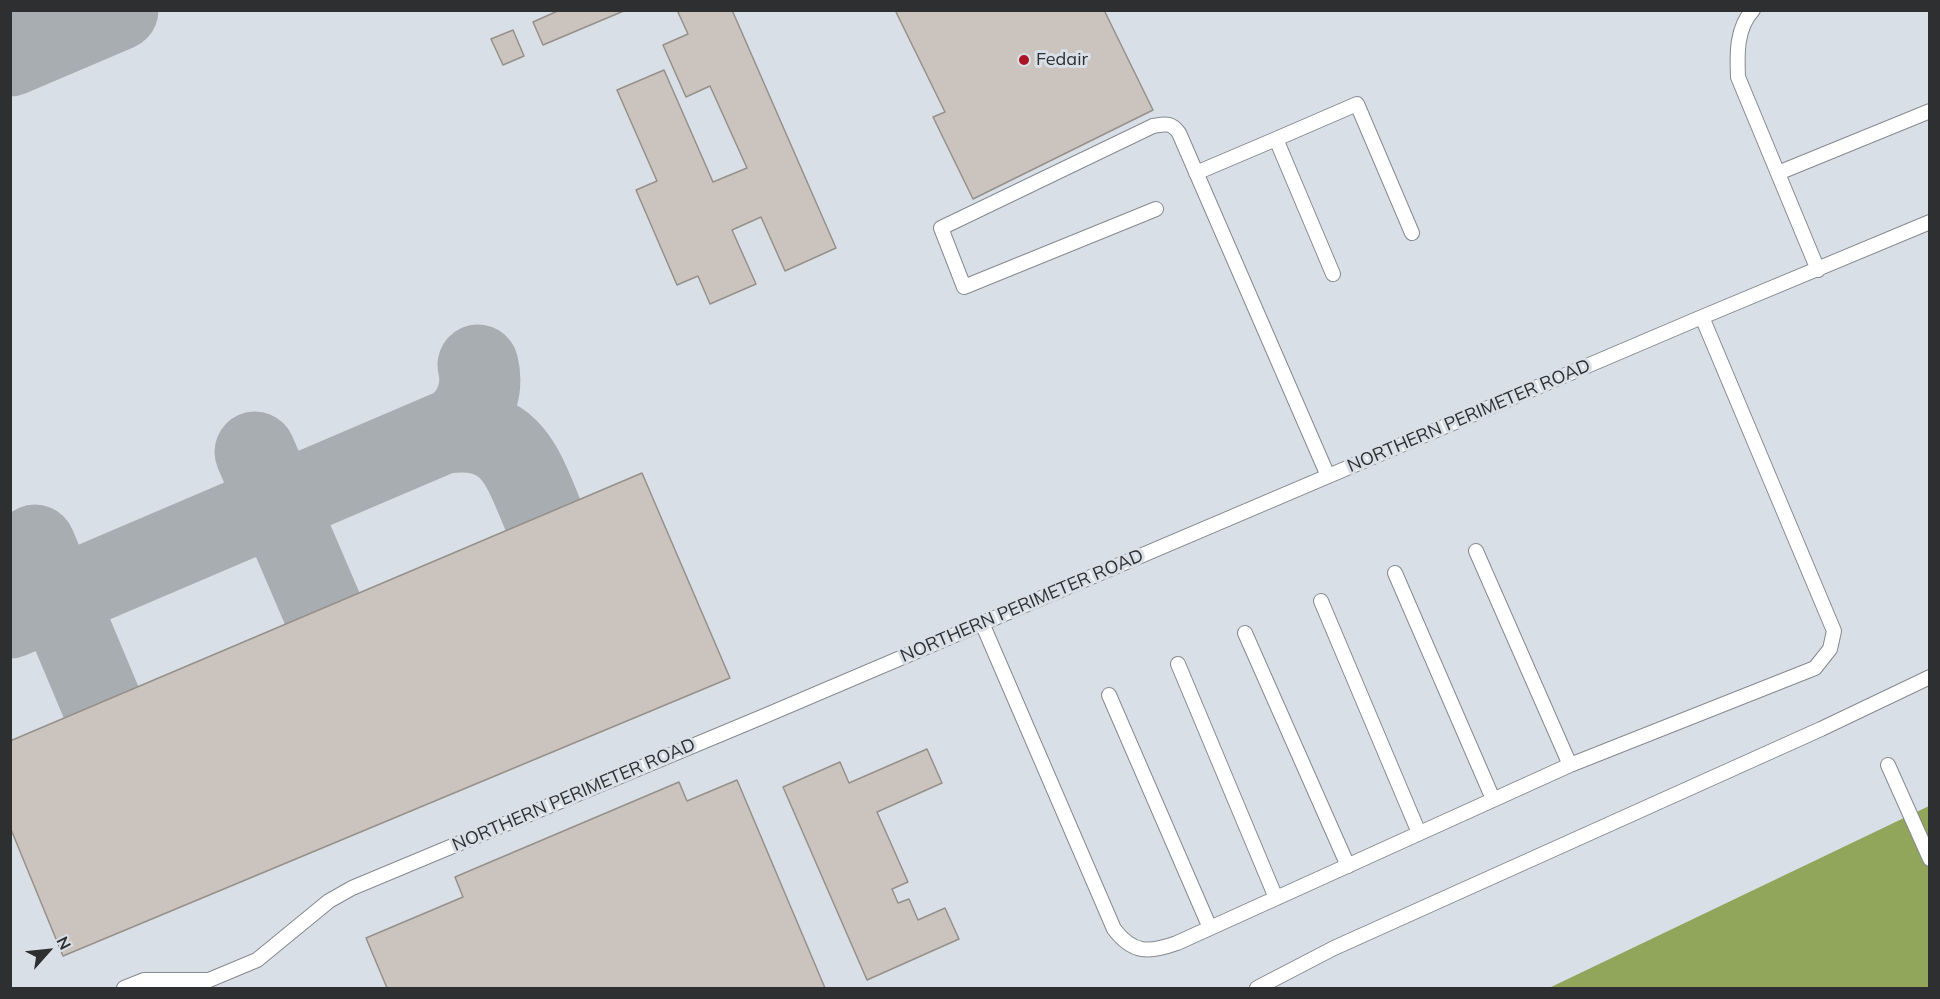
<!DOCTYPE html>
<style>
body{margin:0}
#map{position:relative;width:1940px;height:999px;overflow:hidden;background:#d9dfe6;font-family:Mulish,sans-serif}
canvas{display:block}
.frame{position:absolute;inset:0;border:12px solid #2d2f31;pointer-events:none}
.north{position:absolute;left:18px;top:921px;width:60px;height:60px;-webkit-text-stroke:4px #d9dfe6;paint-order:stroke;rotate:63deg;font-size:16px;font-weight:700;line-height:24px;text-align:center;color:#2d2f31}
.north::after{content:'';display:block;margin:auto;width:21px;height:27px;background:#2d2f31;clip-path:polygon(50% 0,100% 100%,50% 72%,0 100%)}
</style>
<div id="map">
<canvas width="1940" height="999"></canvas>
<div class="frame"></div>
<div class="north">N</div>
</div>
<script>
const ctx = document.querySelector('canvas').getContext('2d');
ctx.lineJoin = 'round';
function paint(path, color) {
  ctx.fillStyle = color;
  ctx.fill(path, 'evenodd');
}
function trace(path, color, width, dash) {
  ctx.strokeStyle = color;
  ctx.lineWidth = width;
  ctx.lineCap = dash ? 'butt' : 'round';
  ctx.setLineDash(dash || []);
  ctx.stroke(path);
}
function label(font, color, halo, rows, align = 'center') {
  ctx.font = font + ' Mulish,sans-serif';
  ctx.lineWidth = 6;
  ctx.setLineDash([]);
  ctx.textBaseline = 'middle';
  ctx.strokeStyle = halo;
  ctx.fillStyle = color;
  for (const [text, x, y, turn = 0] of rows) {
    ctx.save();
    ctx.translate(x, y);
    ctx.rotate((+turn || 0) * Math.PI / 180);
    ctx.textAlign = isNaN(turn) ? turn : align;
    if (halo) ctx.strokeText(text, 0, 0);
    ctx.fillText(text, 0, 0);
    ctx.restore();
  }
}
const forest = new Path2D(`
 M1929 806V988H1549Z`);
const taxiway = new Path2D(`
 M10 56 118 10
 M446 433C511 425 522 465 543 515
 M255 452 322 608
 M35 545 101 702
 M10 618 455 428C475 413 484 390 478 365`);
const building = new Path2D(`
 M560 10H626L543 45 533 22Z
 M677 10H732L836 248 785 271 761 217 732 230 756 284 710 304 698 276 677 285 636 190 657 181 617 90 664 70 713 182 747 168 710 86 686 97 663 45 688 34Z
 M895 10H1104L1153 110 973 199 933 117 945 112Z
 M513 30 524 56 503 65 491 39Z
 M642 473 730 678 63 956 10 827V741Z
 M927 749 942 783 877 812 908 882 892 889 898 903 909 899 918 920 945 908 959 939 867 980 783 787 840 762 849 783Z
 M737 780 825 988H387L366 938 463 897 455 877 679 782 687 801Z`);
const service = new Path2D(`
 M1753 10C1736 28 1737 55 1738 77L1818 270
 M1276 139 1357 104 1412 233
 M1196 173 1276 139 1333 274
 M1778 173 1930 111
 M1156 209 964 287 941 228 1153 126C1165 124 1171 122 1179 133L1328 476
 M1476 551 1570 765
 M1395 573 1493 799
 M1321 601 1419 833
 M982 623 1114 929C1133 954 1149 953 1177 943L1570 765 1815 668 1830 649 1834 631 1702 317
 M1245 633 1348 866
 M1178 664 1276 898
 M1109 695 1210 928
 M1888 765 1930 859
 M124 988 144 980H209L257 960 329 901 352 888 762 717 1702 317 1930 222
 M1257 988 1334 948 1821 729 1930 677`);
const markers = [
 [1024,60,6,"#aa1526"]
];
const poiNames = [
 ["Fedair",1036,60]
];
const streetNames = [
 ["NORTHERN PERIMETER ROAD",1469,416,-23],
 ["NORTHERN PERIMETER ROAD",1022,606,-23],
 ["NORTHERN PERIMETER ROAD",574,795,-23]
];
paint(forest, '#91a55b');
trace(taxiway, '#a8adb2', 81);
paint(building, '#cbc4be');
trace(building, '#96908a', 1.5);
trace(service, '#858a90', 16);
trace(service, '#fff', 14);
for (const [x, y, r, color] of markers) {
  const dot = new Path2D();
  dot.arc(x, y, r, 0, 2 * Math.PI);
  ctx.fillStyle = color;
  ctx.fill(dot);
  trace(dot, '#d9dfe6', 2);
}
label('18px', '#2d2f31', '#d9dfe6', poiNames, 'left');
label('18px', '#2d2f31', '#d9dfe6', streetNames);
</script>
